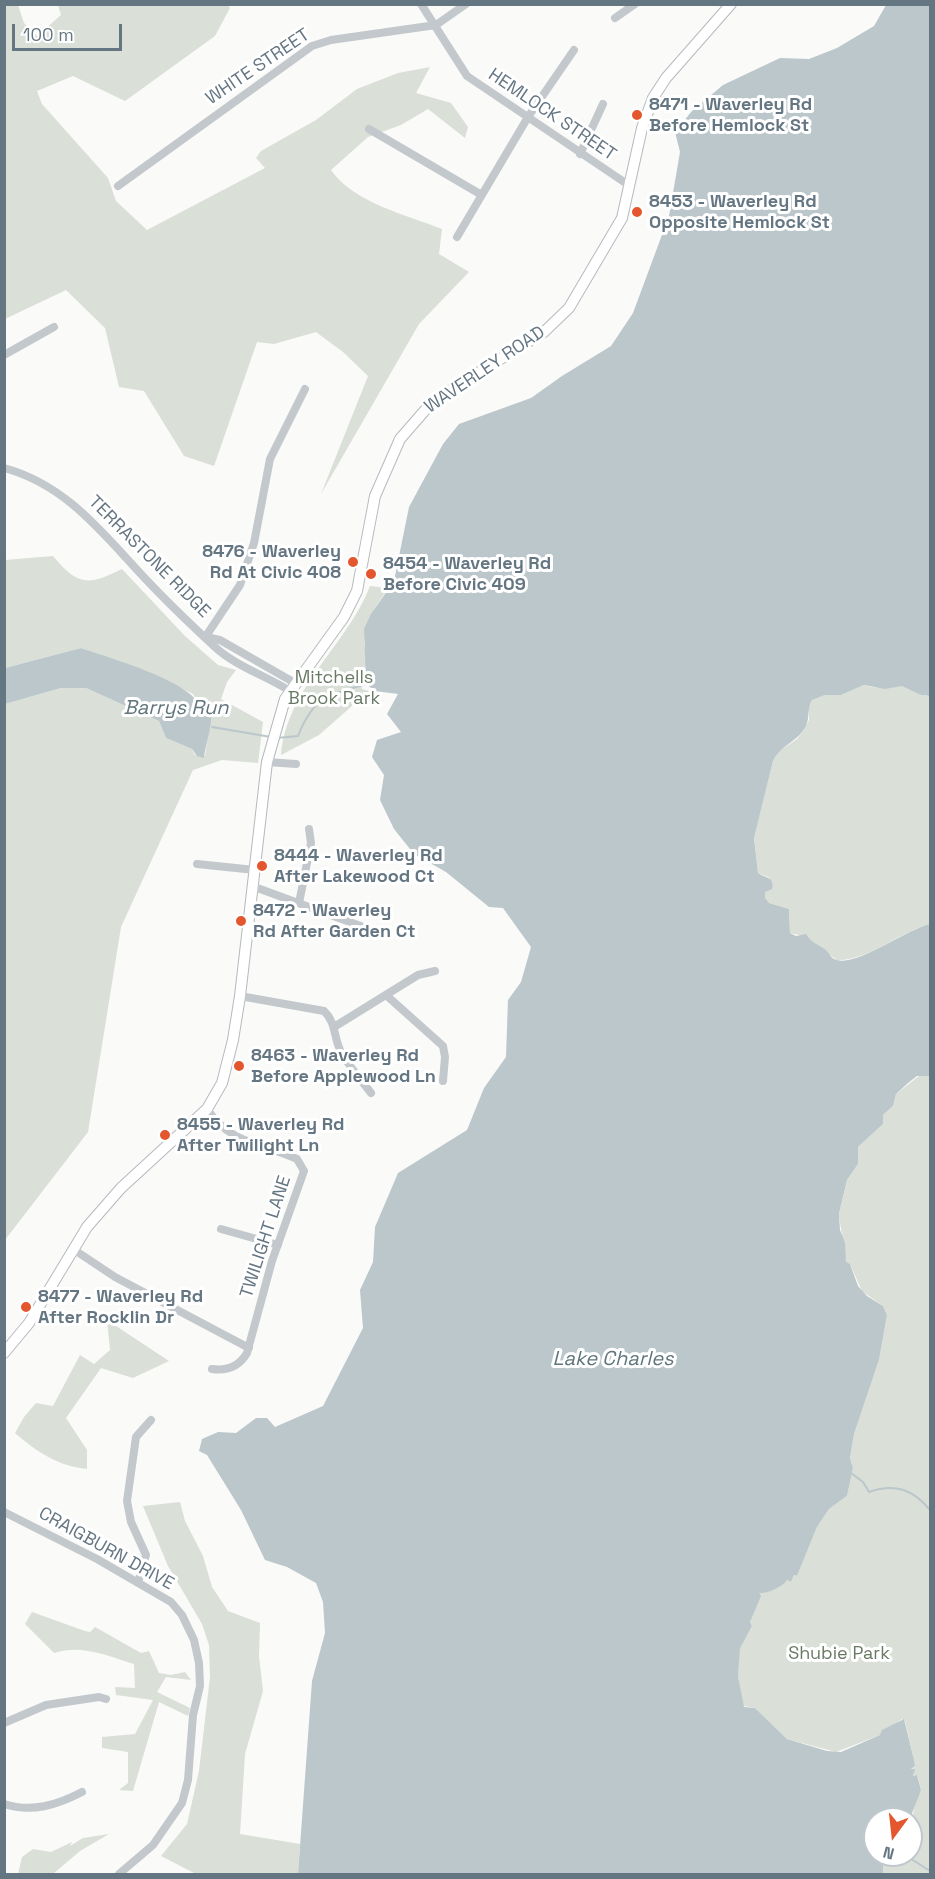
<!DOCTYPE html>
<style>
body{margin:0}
#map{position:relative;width:935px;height:1879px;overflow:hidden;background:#fafaf8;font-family:"Space Grotesk",sans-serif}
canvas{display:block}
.frame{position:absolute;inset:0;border:6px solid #657683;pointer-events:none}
.north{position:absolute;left:863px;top:1807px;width:60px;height:60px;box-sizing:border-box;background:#fff;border:2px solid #c1c8cd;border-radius:50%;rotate:195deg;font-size:16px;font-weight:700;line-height:24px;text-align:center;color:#657683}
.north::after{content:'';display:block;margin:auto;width:21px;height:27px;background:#e4572e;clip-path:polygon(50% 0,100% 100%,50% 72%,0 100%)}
.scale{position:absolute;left:12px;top:24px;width:110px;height:27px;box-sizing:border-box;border:3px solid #657683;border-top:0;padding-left:8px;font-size:18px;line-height:21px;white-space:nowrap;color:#657683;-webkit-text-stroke:4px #fff;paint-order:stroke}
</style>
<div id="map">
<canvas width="935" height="1879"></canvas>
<div class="frame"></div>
<div class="north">N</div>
<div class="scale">100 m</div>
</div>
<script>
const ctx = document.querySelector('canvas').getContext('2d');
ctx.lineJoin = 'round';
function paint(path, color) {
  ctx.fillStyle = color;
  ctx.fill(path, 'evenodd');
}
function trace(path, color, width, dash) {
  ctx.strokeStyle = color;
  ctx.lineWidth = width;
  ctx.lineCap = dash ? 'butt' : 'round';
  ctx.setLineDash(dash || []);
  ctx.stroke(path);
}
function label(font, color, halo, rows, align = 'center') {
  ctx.font = font + ' "Space Grotesk",sans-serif';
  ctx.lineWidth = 6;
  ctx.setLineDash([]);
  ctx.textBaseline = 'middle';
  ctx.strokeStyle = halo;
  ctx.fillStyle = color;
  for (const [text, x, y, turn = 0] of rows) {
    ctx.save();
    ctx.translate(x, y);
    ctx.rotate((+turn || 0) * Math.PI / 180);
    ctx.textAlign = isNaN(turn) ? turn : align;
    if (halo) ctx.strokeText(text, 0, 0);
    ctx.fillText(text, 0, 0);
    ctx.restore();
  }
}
const green = new Path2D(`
 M227 4 230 8 215 36 125 101 73 76 37 91 42 104 108 178 116 201 147 230 265 168 256 158 261 151 316 120 357 89 398 73 430 67 416 93 451 103 468 127 465 138 428 109 401 125 368 137 331 170C354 203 407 215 442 229L439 254 469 272 419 324 321 494 368 376 343 352 316 332 274 344 257 342 214 466 184 456 144 391 119 387 105 328 66 290 5 319V5H18L24 23 37 36 61 15 58 5Z
 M53 556C78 586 88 586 122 569L185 636 218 665 236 670 227 682 221 699 263 722 258 763 222 760 193 770 121 927 88 1132 5 1240V704L61 688H86L159 721 166 738 192 749 195 755 205 756 212 708 197 709 199 704 193 694 153 674 81 648 5 668V560Z
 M370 586 389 588C376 604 365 622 364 643 364 648 367 652 367 657 367 667 358 679 362 689L369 691 319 735 281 755C287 687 346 647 370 586Z
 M864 685C877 690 889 685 903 686 913 688 919 697 930 696V924C899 932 868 961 837 960L811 942 808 937 790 933 789 909 769 903 765 899V892L772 883 768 877 758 873 754 837 773 761 778 752 797 739 804 730 809 720V708L812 700 825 695H841Z
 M919 1076H930V1874H883V1855H911V1819H903L913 1814 917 1796 921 1790 918 1777 915 1775 914 1778 913 1769 911 1770 915 1766 914 1760 905 1721 902 1719 880 1735 836 1752 787 1739 755 1708 743 1706 738 1676 739 1648 752 1626 750 1622 759 1593C766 1593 781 1588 787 1580L791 1582 794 1575 797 1576 817 1527 829 1509 847 1496 853 1468 850 1458 854 1434 879 1360 887 1315 883 1306 862 1291 850 1264 846 1263 839 1215 847 1180 858 1164V1147L883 1124V1115L893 1106 896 1094Z
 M107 1320 169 1361 133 1378 101 1368 66 1418 87 1450V1469C58 1466 37 1452 15 1433L24 1417 36 1403 53 1406 80 1355 94 1364 110 1350Z
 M180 1502 185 1521 203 1556 212 1587 228 1611 260 1623 259 1656 263 1691 245 1754 240 1834 300 1844 298 1874H196L161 1856 187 1824 199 1771 210 1677 209 1645 202 1624 168 1566 143 1506Z
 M32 1612 85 1631 90 1632 95 1627 141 1653 149 1651 159 1673 171 1675 185 1672 191 1680 166 1677 157 1692 190 1708 188 1716 159 1702 133 1791 119 1790 128 1783V1752L102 1748V1737L135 1734 153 1700 116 1695 115 1687 135 1688 134 1664C107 1656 82 1644 54 1653L25 1624Z
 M109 1834 80 1851 53 1874H18L22 1857 33 1849 51 1852 72 1842 70 1846 83 1838Z`);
const water = new Path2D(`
 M886 5H930V696L921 695 902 686 885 689 864 685 841 695H825L812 700C806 711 811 721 803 731 794 743 779 747 773 761L754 838 758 873C765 878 775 877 772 889L765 892V898L769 903 789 909 790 933 796 936 806 934C811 942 815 943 823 948 829 951 830 959 837 960 858 966 905 930 930 924V1076H917L908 1083 896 1094 893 1106 883 1115V1124L858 1147V1164L847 1180 839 1214 840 1230 845 1243 846 1262 850 1264 858 1286 867 1296 883 1306 887 1315 879 1360 854 1434 850 1458 853 1468 847 1496 829 1509 817 1527 797 1576 794 1575 791 1582 787 1580C783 1587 766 1594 759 1593L761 1596 750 1622 752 1626 740 1648 738 1676 744 1707 755 1708 787 1739 827 1751 841 1752 880 1735 882 1730 904 1719 914 1760 915 1766 911 1769H915L913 1776 917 1775 921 1790 911 1816 903 1819H875V1855H883V1874H298L312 1681 325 1633 323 1602 316 1583 287 1567 265 1560 241 1510 207 1455 199 1451 202 1439 218 1432 236 1433 256 1418H267L275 1427 323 1406 363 1328 360 1290 373 1262 375 1227 398 1173 467 1130 484 1088 506 1057 508 1000 521 982 531 947 503 908 489 907 446 872 414 854 394 829 380 800 384 775 372 757 377 740 401 732 387 714 398 694 375 691 366 684 364 629 371 614 394 581 409 507 443 444 459 424 531 398 562 376 611 346 633 313 669 216 680 152 675 132 692 111 723 85 780 58 809 59 837 48 874 26Z
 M81 648C109 658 185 679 199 704L198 709H204L209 702C216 714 206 742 204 758L197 756 192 749 166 738 159 721 86 688H61L5 704V668Z`);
const stream = new Path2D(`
 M212 727 271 737
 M277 738 298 736C314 696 327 696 366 684
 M851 1473 863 1482 869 1492C894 1483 913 1489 930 1510
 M905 1855 930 1871`);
const minor = new Path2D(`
 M421 4 467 76 630 186
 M615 18 635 4
 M369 129 480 194
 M580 154 603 104
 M118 186 312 46 331 40 436 25 466 4
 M457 237 528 117 574 50
 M4 355 54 327
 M4 468C64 484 100 530 140 573 164 599 189 623 215 647 234 665 268 677 290 691
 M206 636 240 585 254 543 270 459 305 389
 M206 637 220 640 295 683
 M267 762 296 764
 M197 864 255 870
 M252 886 366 928
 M299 903 311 843 309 829
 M386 995 443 1046 445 1057 443 1081
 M240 996 324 1011C337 1023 333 1039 342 1054 350 1067 361 1080 371 1093
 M334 1027 418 975 435 971
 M207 1109C230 1144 261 1143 297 1159L304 1171 272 1261 247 1353C239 1367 227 1371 212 1369
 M221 1229 278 1245
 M73 1249 115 1277 249 1348
 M4 1512 97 1559 171 1602 182 1615 194 1640 199 1663 200 1686 193 1715 188 1780 182 1803 153 1845 119 1874
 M138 1583 146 1555 131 1522 127 1501 136 1437 151 1420
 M4 1723 46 1705 99 1697 106 1699
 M4 1804C32 1813 57 1805 82 1792`);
const major = new Path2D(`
 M4 1353 29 1323 87 1227 121 1188 207 1109 222 1083 233 1040 240 996 267 762 285 699 344 617 357 591 375 496 400 439 433 401 544 332 569 308 622 218 642 128 653 98 666 78 731 4`);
const markers = [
 [637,115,6,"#e4572e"],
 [637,212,6,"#e4572e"],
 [353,562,6,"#e4572e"],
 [371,574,6,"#e4572e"],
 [262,866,6,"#e4572e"],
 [241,921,6,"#e4572e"],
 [239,1066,6,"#e4572e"],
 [165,1135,6,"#e4572e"],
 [26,1307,6,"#e4572e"]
];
const streetNames = [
 ["WHITE STREET",258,67,-34],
 ["HEMLOCK STREET",552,115,34],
 ["WAVERLEY ROAD",485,370,-34],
 ["TERRASTONE RIDGE",149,557,45],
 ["TWILIGHT LANE",266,1237,-72],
 ["CRAIGBURN DRIVE",106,1549,29]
];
const poiNames = [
 ["8471 - Waverley Rd",649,105],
 ["Before Hemlock St",649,126],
 ["8453 - Waverley Rd",649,202],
 ["Opposite Hemlock St",649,223],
 ["8476 - Waverley",341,552,"right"],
 ["Rd At Civic 408",341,573,"right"],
 ["8454 - Waverley Rd",383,564],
 ["Before Civic 409",383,585],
 ["8444 - Waverley Rd",274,856],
 ["After Lakewood Ct",274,877],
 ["8472 - Waverley",253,911],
 ["Rd After Garden Ct",253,932],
 ["8463 - Waverley Rd",251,1056],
 ["Before Applewood Ln",251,1077],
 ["8455 - Waverley Rd",177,1125],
 ["After Twilight Ln",177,1146],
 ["8477 - Waverley Rd",38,1297],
 ["After Rocklin Dr",38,1318]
];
const parkNames = [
 ["Mitchells",334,678],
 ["Brook Park",334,699],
 ["Shubie Park",839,1654]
];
const waterNames = [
 ["Barrys Run",176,709],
 ["Lake Charles",613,1360]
];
paint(green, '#dadfd7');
paint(water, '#bbc7cb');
trace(stream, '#bbc7cb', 2);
trace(major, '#b5babe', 12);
trace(minor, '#c3c8cc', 8);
trace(major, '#fff', 10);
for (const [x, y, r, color] of markers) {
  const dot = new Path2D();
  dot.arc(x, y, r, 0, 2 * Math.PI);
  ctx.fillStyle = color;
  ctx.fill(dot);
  trace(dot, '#fff', 2);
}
label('18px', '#657683', '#fff', streetNames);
label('bold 18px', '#657683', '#fff', poiNames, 'left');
label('18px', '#687a64', '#fff', parkNames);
label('italic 20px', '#60757c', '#fff', waterNames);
</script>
